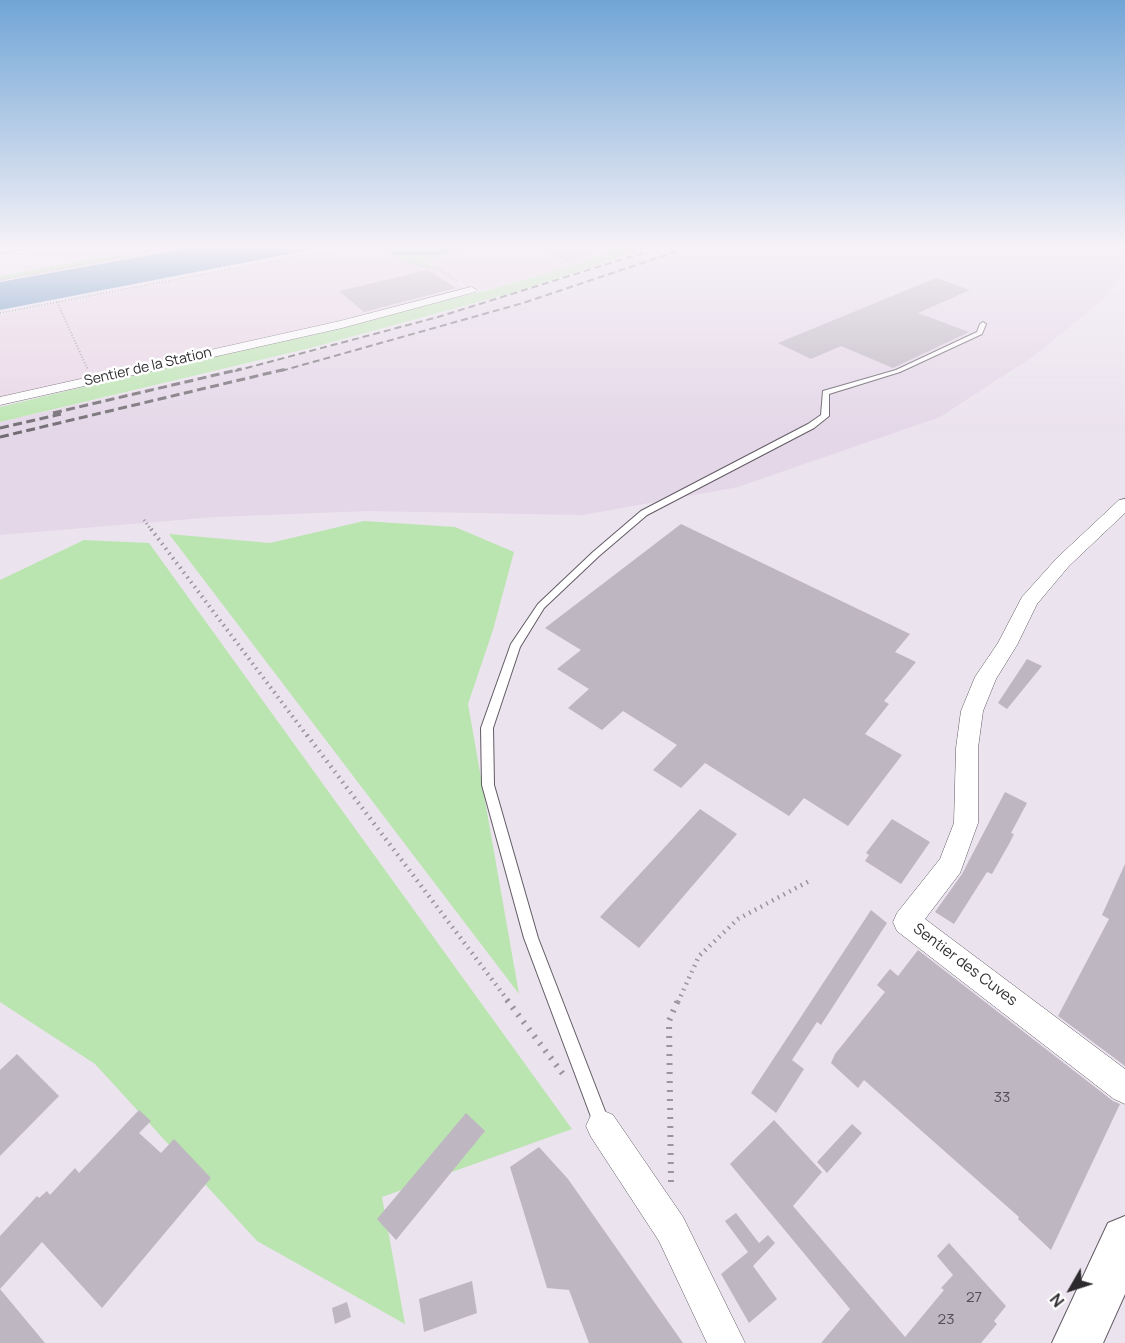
<!DOCTYPE html>
<style>
body{margin:0}
#map{position:relative;width:1125px;height:1343px;overflow:hidden;background:#ebe3ee;font-family:Manrope,sans-serif}
canvas{display:block}
.north{position:absolute;left:1041px;top:1259px;width:60px;height:60px;-webkit-text-stroke:4px #fff;paint-order:stroke;rotate:231deg;font-size:16px;font-weight:700;line-height:24px;text-align:center;color:#2e2b2f}
.north::after{content:'';display:block;margin:auto;width:21px;height:27px;background:#2e2b2f;clip-path:polygon(50% 0,100% 100%,50% 72%,0 100%)}
</style>
<div id="map">
<canvas width="1125" height="1343"></canvas>
<div class="north">N</div>
</div>
<script>
const ctx = document.querySelector('canvas').getContext('2d');
ctx.lineJoin = 'round';
function paint(path, color) {
  ctx.fillStyle = color;
  ctx.fill(path, 'evenodd');
}
function trace(path, color, width, dash) {
  ctx.strokeStyle = color;
  ctx.lineWidth = width;
  ctx.lineCap = dash ? 'butt' : 'round';
  ctx.setLineDash(dash || []);
  ctx.stroke(path);
}
function label(font, color, halo, rows, align = 'center') {
  ctx.font = font + ' Manrope,sans-serif';
  ctx.lineWidth = 5;
  ctx.setLineDash([]);
  ctx.textBaseline = 'middle';
  ctx.strokeStyle = halo;
  ctx.fillStyle = color;
  for (const [text, x, y, turn = 0] of rows) {
    ctx.save();
    ctx.translate(x, y);
    ctx.rotate((+turn || 0) * Math.PI / 180);
    ctx.textAlign = isNaN(turn) ? turn : align;
    if (halo) ctx.strokeText(text, 0, 0);
    ctx.fillText(text, 0, 0);
    ctx.restore();
  }
}
const built = new Path2D(`
 M663 246H1125V269L1107 296 1034 356 940 417 738 487 583 515 368 511 215 517 0 535V422L310 352 610 265Z`);
const industrial = new Path2D(`
 M353 246H381L396 258 411 264 433 267 425 262 474 246H616L583 262 493 289 471 290 452 277 467 292 0 398V315Z`);
const green = new Path2D(`
 M381 246H476L426 262 436 269C412 264 400 262 381 246Z
 M616 246H654L526 289 310 348 0 422V407L493 289 583 262Z
 M148 249 153 252 0 280V276Z
 M364 521 455 527 514 552 493 630 468 704 519 994 169 534 270 543Z
 M84 540 149 543 572 1129 382 1197 405 1324 257 1241 95 1064 0 1002V580Z`);
const water = new Path2D(`
 M200 246H330L0 310V282Z`);
const stream = new Path2D(`
 M393 253H436L469 246`);
const building = new Path2D(`
 M531 246H606L607 247 569 262Z
 M428 270 456 288 364 312 339 291Z
 M936 278 970 290 918 313 969 332 893 368 841 346 811 359 778 343Z
 M681 524 910 634 895 652 916 662 884 701 889 704 865 734 902 755 848 826 804 798 789 816 705 763 681 788 653 770 677 745 623 711 602 730 568 708 589 689 557 669 581 650 545 628Z
 M1027 659 1042 666 1007 709 998 703Z
 M1005 792 1027 803 1011 833 1014 834 1009 844 992 874 987 872 954 924 935 912 962 874Z
 M700 809 737 834 639 948 600 917Z
 M892 819 930 842 901 884 865 861 869 855 866 853Z
 M1125 864V1066L1058 1016 1109 919 1102 915Z
 M871 910 887 923 821 1025 817 1022 792 1060 804 1069 776 1113 751 1093Z
 M918 950 1113 1101 1120 1104 1051 1250 1018 1219 1019 1217 864 1080 858 1088 831 1063 835 1054 885 992 877 985 890 969 898 976Z
 M17 1054 59 1096 0 1156V1070Z
 M139 1110 151 1121 139 1133 161 1153 174 1139 211 1178 102 1308 42 1242 0 1289 45 1343H0V1236L37 1196 39 1198 47 1191 50 1195 75 1168 79 1173Z
 M466 1113 485 1131 396 1240 377 1219Z
 M774 1120 822 1172 793 1206 905 1337 944 1290 941 1288 953 1275 937 1256 949 1243 1006 1306 994 1321 997 1324 981 1343H821L850 1309 730 1164Z
 M852 1124 862 1133 827 1173 817 1162Z
 M539 1147 568 1179 683 1343H589L569 1290 547 1288 510 1167Z
 M736 1213 759 1243 768 1235 775 1243 753 1266 777 1299 749 1323 721 1274 748 1252 725 1221Z
 M472 1281 477 1313 424 1332 419 1299Z
 M347 1302 351 1317 335 1324 332 1308Z`);
const pathFar4 = new Path2D(`
 M149 246 153 252
 M381 246 396 258 411 264 439 269 457 281
 M0 280 189 246
 M57 302 88 370
 M0 313 352 246`);
const pathFar3 = new Path2D(`
 M144 520 152 531`);
const pathFar2 = new Path2D(`
 M151 529 308 737`);
const pathFar1 = new Path2D(`
 M307 735 509 1002
 M678 1002 699 956 738 919 811 880`);
const path = new Path2D(`
 M507 1000 566 1078
 M671 1182 669 1021 678 1000`);
const lane = new Path2D(`
 M983 322 986 324 982 334 900 372 829 394V416L814 428 647 515 599 556 544 608 520 647 493 728 494 785 538 938 610 1124 608 1130 602 1132 596 1130 524 938 482 785 481 728 511 644 538 604 593 552 641 511 808 424 821 415 823 391 896 370 977 332 980 324Z`);
const street = new Path2D(`
 M471 287 477 290 475 292 342 328 0 405V397L340 321Z
 M1125 499V513L1069 566 1037 604 1017 645 996 679 983 711 978 748V823L960 873 925 919 1125 1069V1104L1114 1099 897 931 893 922 897 913 940 859 954 823 956 748 961 711 975 677 998 643 1022 597 1057 558 1119 500Z
 M602 1110 613 1115 683 1217 745 1343H707L659 1241 591 1137 586 1126 591 1115Z`);
const secondary = new Path2D(`
 M0 246H26L24 249 0 253Z
 M1125 1216V1294L1103 1343H1052L1108 1223Z`);
const railFar1 = new Path2D(`
 M235 371 438 317 665 246
 M281 371 523 303 693 246`);
const rail = new Path2D(`
 M53 413 241 369
 M0 428 61 414
 M0 437 286 369`);
const farStreetnames = [
 ["Sentier de la Station",148,367,-13]
];
const streetNames = [
 ["Sentier des Cuves",965,965,37]
];
const nearNumbernames = [
 ["33",1002,1098],
 ["27",974,1298],
 ["23",946,1320]
];
paint(built, '#e4d7e8');
paint(industrial, '#e9d6e6');
paint(green, '#bbe5b0');
paint(water, '#5e8fbc');
trace(stream, '#5e8fbc', 4);
paint(building, '#beb6c1');
trace(lane, '#625b64', 2);
trace(street, '#625b64', 1);
trace(secondary, '#625b64', 2);
trace(pathFar4, '#9a949c', 2, [1, 2]);
trace(pathFar3, '#9a949c', 3, [1, 3]);
trace(pathFar2, '#9a949c', 4, [1.5, 4.5]);
trace(pathFar1, '#9a949c', 4.5, [1.5, 5]);
trace(path, '#9a949c', 6, [2, 7]);
paint(lane, '#fff');
paint(street, '#fff');
paint(secondary, '#fff');
trace(railFar1, '#716c72', 2, [7, 4]);
trace(rail, '#716c72', 3, [9, 4.5]);
const sky = ctx.createLinearGradient(0, 0, 0, 434);
sky.addColorStop(0, '#71a5d6');
sky.addColorStop(0.57, '#f6f2f7');
sky.addColorStop(1, '#f6f2f700');
ctx.fillStyle = sky;
ctx.fillRect(0, 0, 1125, 434);
label('14px', '#2e2b2f', '#fff', farStreetnames);
label('15px', '#2e2b2f', '#fff', streetNames);
label('15px', '#524e54', null, nearNumbernames);
</script>
